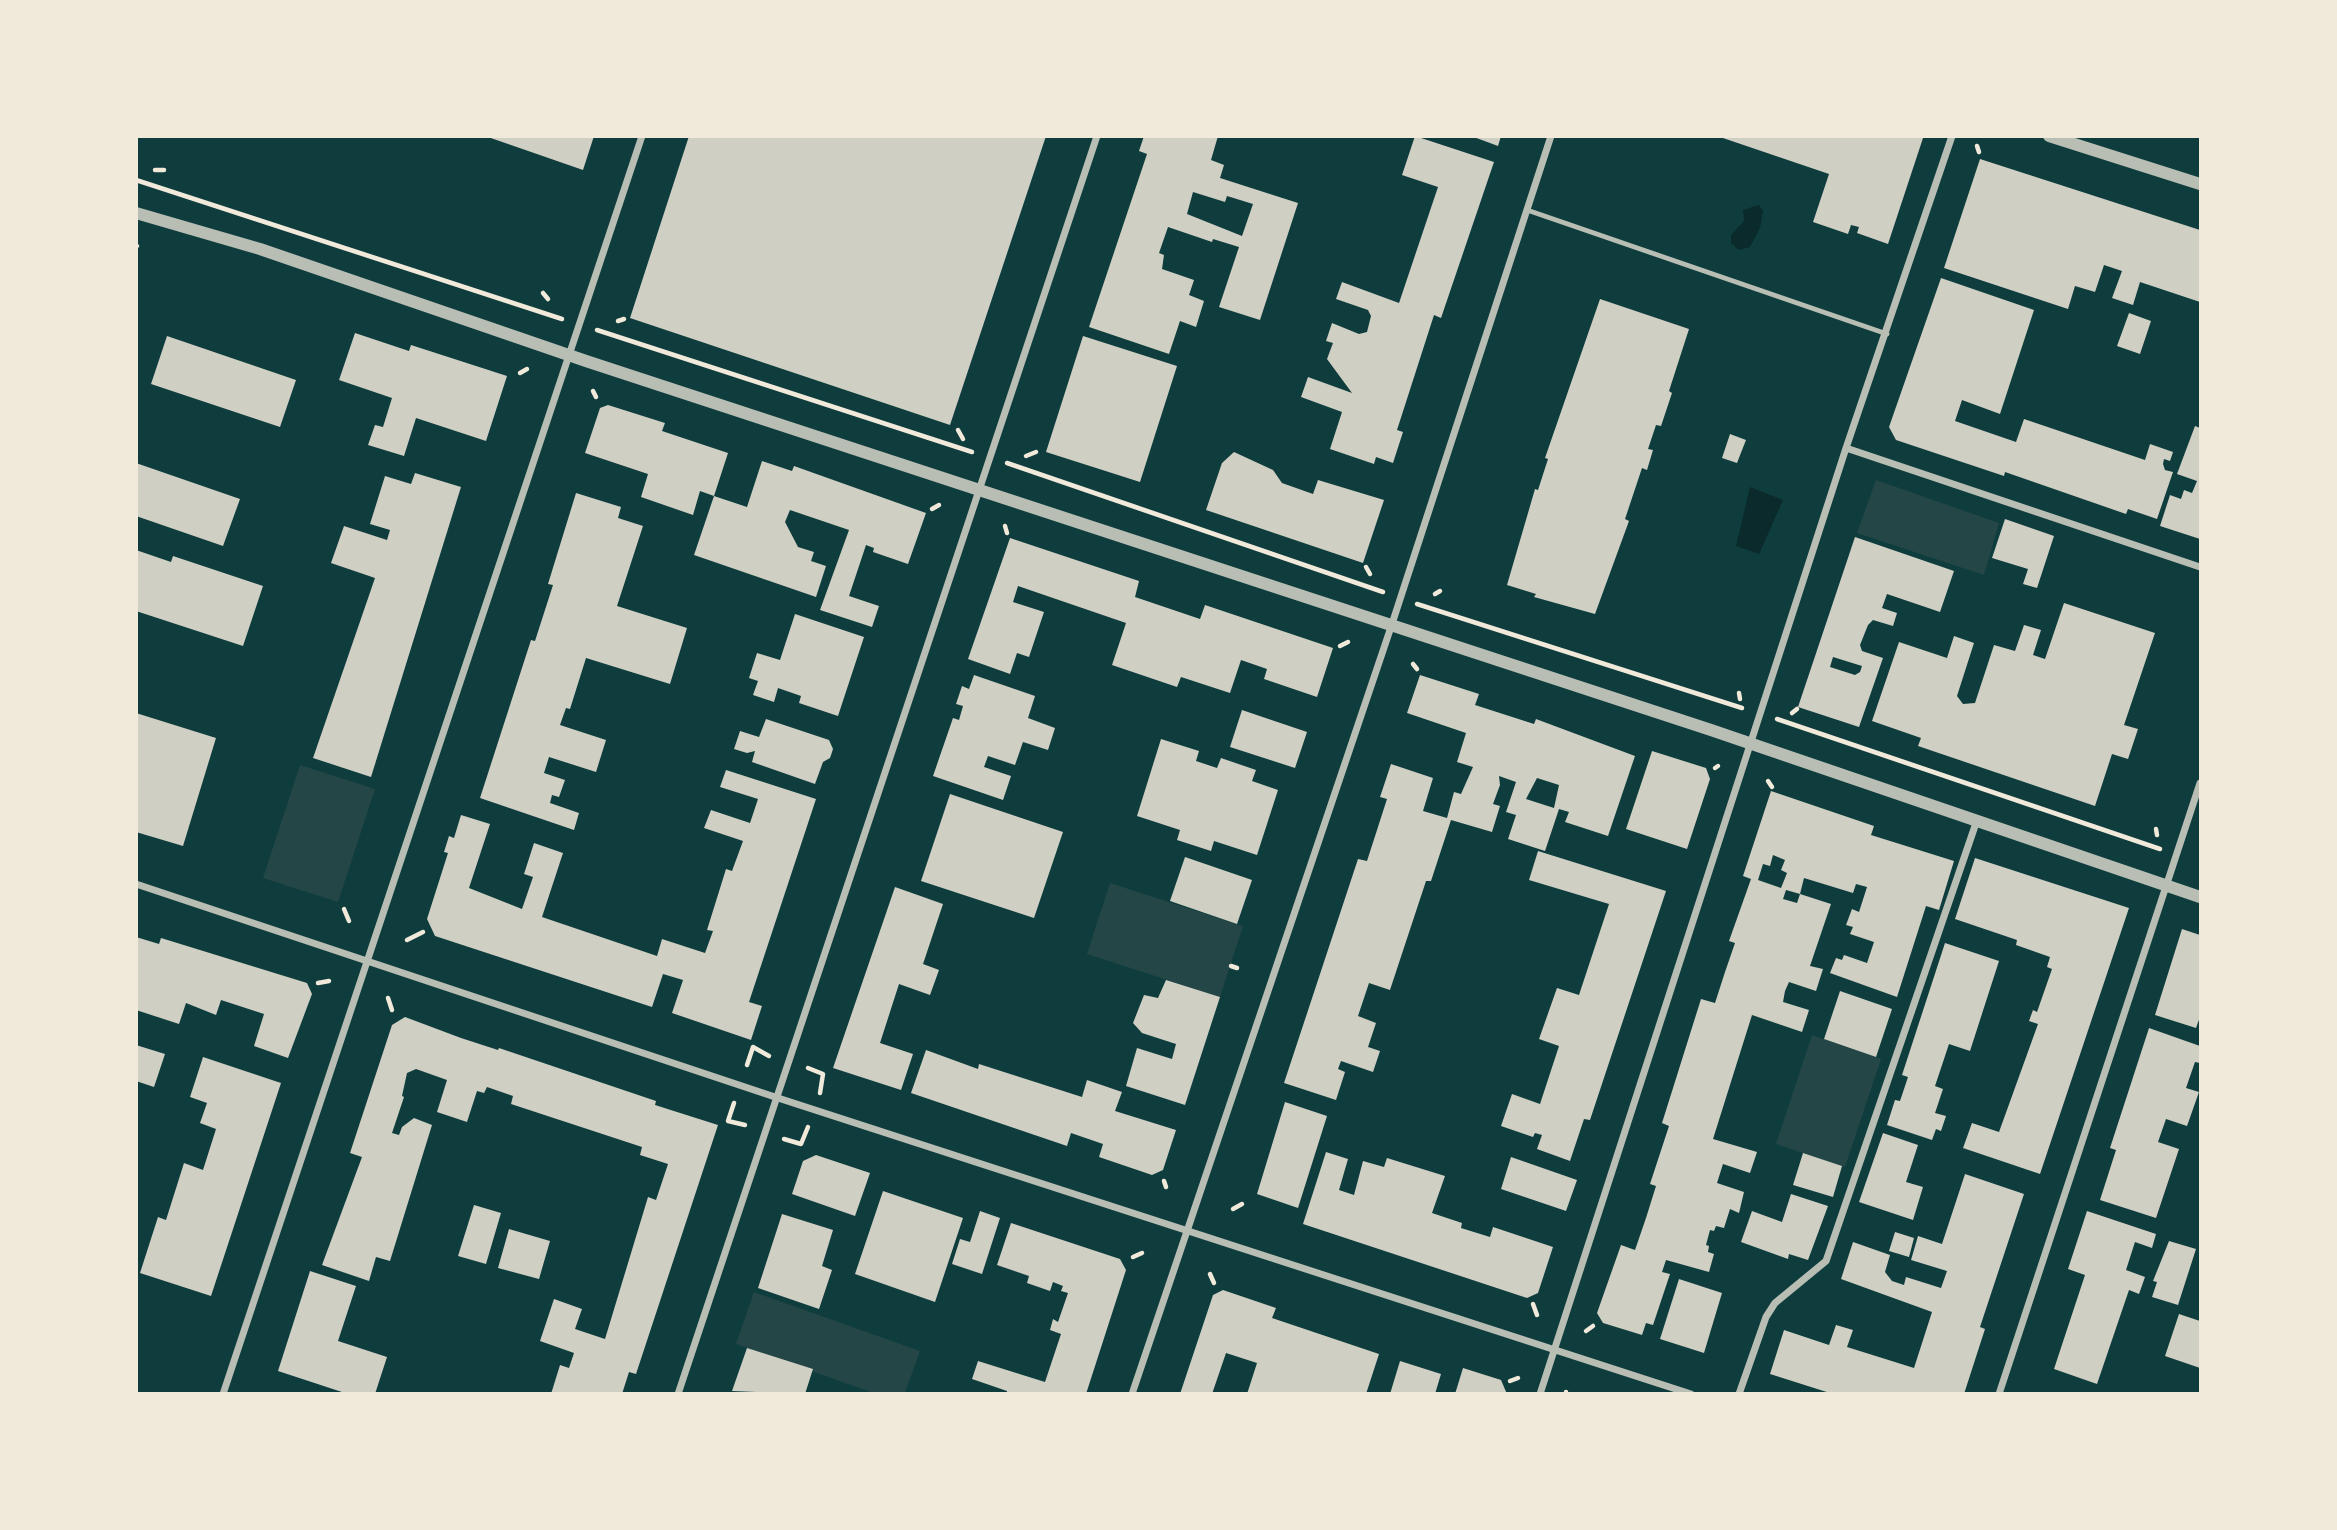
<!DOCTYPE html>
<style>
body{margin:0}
#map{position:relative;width:2337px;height:1530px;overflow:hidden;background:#0f3d3e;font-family:Cabin,sans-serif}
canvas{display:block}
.frame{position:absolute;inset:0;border:138px solid #f1e9da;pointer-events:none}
</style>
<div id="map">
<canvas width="2337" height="1530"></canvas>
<div class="frame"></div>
</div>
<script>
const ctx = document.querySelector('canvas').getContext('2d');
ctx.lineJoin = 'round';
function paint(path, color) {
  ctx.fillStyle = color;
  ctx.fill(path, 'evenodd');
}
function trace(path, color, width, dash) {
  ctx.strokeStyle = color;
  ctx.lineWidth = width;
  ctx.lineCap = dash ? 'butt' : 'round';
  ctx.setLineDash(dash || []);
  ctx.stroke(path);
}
const green = new Path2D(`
 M1876 480 1999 523 1984 575 1857 533Z
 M300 765 375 789 338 902 263 878Z
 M1110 883 1243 926 1220 997 1087 954Z
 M1812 1035 1881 1059 1845 1167 1776 1144Z
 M754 1292 920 1351 905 1393 876 1394 736 1344Z`);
const water = new Path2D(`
 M1759 205 1763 211 1760 228 1750 247 1739 250 1731 243V235L1744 221 1743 210Z
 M1750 487 1783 500 1759 554 1736 546Z`);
const building = new Path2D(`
 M485 136H594L583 170Z
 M689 136H1046L950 425 630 318Z
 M1144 136H1218L1211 160 1224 165 1220 178 1298 203 1260 320 1219 307 1239 247 1213 239 1212 242 1168 227 1159 253 1164 255 1162 269 1194 280 1189 295 1204 301 1196 327 1180 321 1169 354 1089 327 1147 154 1139 151ZM1193 192 1225 202 1227 196 1253 204 1242 236 1187 214Z
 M1415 136 1494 162 1441 318 1434 315 1397 430 1403 432 1393 463 1376 457 1374 464 1330 449 1342 412 1301 397 1308 377 1352 393 1327 359 1333 343 1326 341 1332 323 1359 334 1367 332 1371 316 1368 310 1336 299 1342 282 1399 303 1438 187 1402 175Z
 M1471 136H1501L1498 146Z
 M1717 136H1917L1923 138 1888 244 1857 233 1859 227 1851 225 1848 234 1813 222 1829 174Z
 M1980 159 2200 230V302L2140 282 2133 305 2112 298 2122 271 2104 265 2095 292 2075 286 2068 309 1944 268Z
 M1941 278 2034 310 2000 414 1962 400 1955 421 2016 442 2024 419 2145 460 2150 444 2173 452 2170 461 2164 459 2163 464 2165 470 2173 472 2157 519 2128 509 2126 514 2005 472 2004 476 1896 440 1889 427Z
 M1600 299 1689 329 1669 391 1672 393 1661 426 1656 425 1648 449 1653 450 1647 470 1642 468 1625 519 1629 521 1595 614 1534 597 1536 594 1507 585 1535 489 1538 490 1548 459 1545 458Z
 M2129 313 2151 321 2140 354 2117 346Z
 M355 333 409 351 411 345 507 376 486 441 416 418 404 456 368 445 375 425 383 427 392 398 339 380Z
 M167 336 296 380 280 427 151 384Z
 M1083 336 1177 366 1140 482 1046 452Z
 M608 405 665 423 662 431 728 453 714 496 700 491 693 515 641 497 648 474 585 453 600 408Z
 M2195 426 2200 428V539L2160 526 2170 495 2181 499 2184 490 2192 493 2197 481 2177 474Z
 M1730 434 1746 440 1737 463 1722 458Z
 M1234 452 1273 470 1282 483 1313 494 1318 480 1384 500 1363 563 1206 510 1222 463Z
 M762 461 792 471 794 466 926 513 908 564 873 552 874 548 866 545 849 596 879 606 872 627 820 610 849 530 790 510 785 522 798 547 814 552 811 561 826 566 816 597 694 555 714 496 747 507Z
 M136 463 240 499 223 546 136 516Z
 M415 473 461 487 371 777 313 758 375 578 331 563 344 526 387 540 390 530 370 524 385 476 411 484Z
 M576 493 621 507 618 518 643 526 617 606 687 628 670 684 586 658 570 709 566 708 560 725 606 740 596 772 549 757 544 773 565 780 559 797 552 795 550 803 579 813 574 830 480 798 531 640 535 641 553 585 548 584Z
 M2005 519 2054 536 2037 588 2023 584 2028 569 1992 558Z
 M1855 537 1954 571 1940 612 1887 594 1882 608 1897 613 1893 626 1873 620 1868 625 1860 645 1862 651 1883 658 1859 727 1798 707ZM1833 657 1862 666 1860 672 1855 675 1830 667Z
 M1010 538 1139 581 1135 597 1200 619 1205 605 1333 648 1317 697 1264 679 1267 669 1241 660 1230 693 1181 677 1177 687 1112 665 1126 623 1018 586 1013 602 1044 612 1029 657 1017 653 1010 674 968 659Z
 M136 550 171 562 173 556 263 586 243 646 136 611Z
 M2064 603 2155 633 2124 725 2138 729 2128 759 2112 754 2095 806 1918 746 1921 738 1872 721 1899 642 1947 658 1954 636 1974 643 1957 696 1963 704 1975 703 1994 645 2015 651 2024 625 2041 630 2033 655 2045 659Z
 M795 614 864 637 838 716 799 703 801 696 778 688 774 702 753 695 758 681 749 678 757 653 780 660Z
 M974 675 1035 696 1028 718 1055 728 1048 750 1023 742 1015 765 988 756 984 767 1011 776 1003 800 933 776 953 718 959 720 963 706 956 704 962 686 969 689Z
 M1420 675 1479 694 1475 705 1534 724 1536 719 1635 756 1608 836 1565 822 1569 812 1559 809 1545 851 1508 839 1516 815 1506 812 1516 782 1499 776 1500 785 1493 804 1500 806 1492 832 1451 820 1431 881H1426L1390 990 1369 983 1358 1016 1376 1023 1368 1047 1380 1051 1373 1072 1341 1061 1338 1069 1345 1072 1336 1100 1284 1083 1358 859 1367 861 1387 799 1380 797 1391 764 1433 778 1423 811 1447 818 1454 792 1461 794 1473 767 1457 762 1466 733 1407 713ZM1537 778 1559 785 1554 808 1526 799Z
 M1242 710 1307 732 1295 768 1230 747Z
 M136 713 216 738 183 846 136 832Z
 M766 719 829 740 833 749 830 758 823 762 815 784 752 762 755 751 747 753 734 749 740 731 759 737Z
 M1161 739 1199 751 1196 761 1217 768 1221 758 1256 770 1252 781 1278 790 1257 855 1214 841 1211 851 1177 840 1180 830 1137 816Z
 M1652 751 1706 768 1710 779 1687 849 1626 829Z
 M726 770 816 799 749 1002 762 1006 751 1040 672 1013 683 980 663 974 652 1007 435 936 427 919 448 853 444 852 449 836 454 838 461 815 490 824 469 888 522 909 533 877 524 874 534 843 563 853 542 917 657 956 662 939 705 953 713 931 707 930 726 869 732 871 743 841 704 828 711 810 750 823 758 799 720 787Z
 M1771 791 1874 826 1871 835 1954 861 1939 910 1926 906 1897 997 1830 973 1836 958 1842 960 1844 955 1867 963 1874 942 1850 934 1853 927 1846 925 1852 909 1859 912 1867 887 1856 884 1853 893 1804 878 1800 894 1786 890 1783 899 1797 903 1800 894 1831 904 1810 966 1823 969 1816 991 1789 982 1785 991 1783 1002 1809 1010 1802 1032 1752 1015 1713 1139 1757 1152 1750 1173 1723 1164 1717 1183 1744 1192 1739 1213 1730 1209 1724 1228 1716 1226 1714 1231 1710 1230 1706 1245 1709 1246 1708 1252 1714 1254 1709 1272 1666 1260 1662 1272 1670 1274 1653 1325 1646 1323 1642 1335 1603 1323 1597 1313 1621 1245 1635 1250 1646 1218 1656 1186 1650 1184 1669 1126 1662 1123 1701 999 1715 1003 1725 972 1735 943 1729 941 1751 879 1743 876ZM1773 855 1785 860 1781 870 1787 873 1781 888 1758 880 1763 864 1770 866Z
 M950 794 1063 832 1034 918 921 881Z
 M1538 851 1666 891 1590 1120 1584 1119 1570 1161 1537 1149 1542 1135 1535 1133 1533 1137 1501 1126 1512 1094 1540 1104 1559 1046 1539 1039 1557 988 1579 995 1609 904 1529 880Z
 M1185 857 1252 880 1237 924 1170 901Z
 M1975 858 2129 908 2040 1174 1963 1148 1972 1123 1999 1132 2038 1024 2029 1021 2033 1010 2037 1012 2052 969 2047 967 2050 957 2016 945 2017 940 1955 919Z
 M895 887 943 904 923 964 939 970 930 995 899 984 880 1043 913 1054 901 1090 833 1068Z
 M2182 929 2200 935V1017L2196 1028 2155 1015Z
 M136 937 159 944 161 938 307 983 312 994 288 1058 254 1046 264 1014 221 1000 216 1015 186 1003 179 1024 136 1010Z
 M1945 943 1999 961 1970 1051 1949 1044 1935 1086 1943 1089 1935 1113 1946 1116 1941 1131 1936 1129 1932 1140 1887 1125 1895 1100 1900 1101 1908 1077 1902 1075Z
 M1166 980 1220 997 1185 1105 1126 1086 1137 1048 1172 1059 1176 1044 1142 1033 1133 1023 1144 995 1158 998Z
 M1840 991 1892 1009 1876 1057 1824 1039Z
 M405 1017 461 1038 498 1050 499 1048 656 1101 655 1105 718 1125 636 1374 629 1372 622 1394H551L560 1365 569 1368 574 1353 540 1341 554 1299 582 1309 575 1329 605 1339 648 1197 656 1200 668 1164 640 1155 642 1147 511 1104 513 1096 487 1087 484 1093 477 1091 467 1122 437 1112 447 1080 416 1069 407 1073 402 1096 404 1097 392 1133 399 1135 402 1127 414 1118 432 1125 390 1261 376 1257 369 1281 322 1265 362 1157 350 1153 392 1025Z
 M2149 1028 2200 1046V1063L2195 1062 2186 1088 2199 1092 2187 1126 2166 1119 2158 1142 2179 1149 2156 1218 2100 1200 2116 1150 2110 1148Z
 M136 1045 165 1054 154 1087 136 1081Z
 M926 1050 978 1069 979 1064 1082 1097 1087 1080 1122 1092 1115 1111 1176 1130 1163 1170 1152 1175 1099 1157 1103 1144 1071 1133 1067 1146 911 1093Z
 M203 1057 281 1083 211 1296 140 1273 158 1217 166 1220 184 1163 203 1170 216 1129 200 1123 207 1103 190 1097Z
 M1285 1102 1327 1116 1298 1208 1257 1194Z
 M1883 1133 1918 1145 1906 1182 1923 1187 1913 1220 1859 1202Z
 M1326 1152 1348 1159 1339 1190 1354 1195 1363 1161 1384 1167 1387 1158 1445 1176 1432 1213 1462 1223 1461 1228 1490 1237 1493 1227 1553 1247 1538 1293 1527 1298 1303 1224Z
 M1803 1153 1842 1166 1833 1197 1793 1185Z
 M816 1155 870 1173 855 1216 792 1194 803 1161Z
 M1511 1157 1577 1180 1566 1211 1501 1189Z
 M1965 1174 2024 1194 1980 1327 1985 1329 1964 1394H1833L1770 1374 1784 1330 1829 1345 1836 1325 1853 1330 1847 1347 1914 1368 1932 1312 1841 1279 1853 1242 1890 1255 1885 1272 1892 1281 1904 1285 1906 1277 1941 1288 1947 1271 1911 1260 1918 1236 1942 1244Z
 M883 1191 963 1218 935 1302 855 1274Z
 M1791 1194 1828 1206 1808 1260 1789 1254 1788 1259 1741 1242 1752 1211 1782 1222Z
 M474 1205 501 1213 486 1264 458 1256Z
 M980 1211 1000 1218 982 1274 952 1264 960 1239 970 1242Z
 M2087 1211 2156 1234 2152 1248 2135 1242 2126 1270 2145 1277 2139 1294 2129 1290 2097 1384 2054 1369 2085 1275 2068 1269Z
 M782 1214 833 1230 822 1266 832 1270 819 1309 758 1288Z
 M1011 1223 1120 1259 1126 1270 1086 1394H1007V1391L972 1379 978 1361 1045 1382 1061 1334 1050 1330 1053 1319 1058 1322 1068 1293 1061 1291 1063 1286 1053 1282 1050 1291 1027 1283 1029 1276 997 1265Z
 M509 1229 550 1241 539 1279 498 1268Z
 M1895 1232 1914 1238 1909 1257 1889 1251Z
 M2169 1241 2196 1249 2178 1305 2152 1297 2157 1282 2153 1281Z
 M310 1271 356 1286 338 1341 387 1357 375 1394H348L278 1371Z
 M1679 1279 1722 1293 1704 1353 1660 1339Z
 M1223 1290 1276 1308 1272 1318 1379 1354 1366 1394H1247L1257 1363 1226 1353 1212 1394H1180L1213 1295Z
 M2179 1314 2200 1321V1368L2165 1356Z
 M747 1348 813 1369 805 1394 732 1391Z
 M1400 1361 1441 1374 1435 1394H1390Z
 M1463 1368 1501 1380 1507 1394H1455Z`);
const path = new Path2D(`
 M1977 146 1979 152
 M155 170H164
 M136 180 562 319
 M136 245 137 246
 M543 293 548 299
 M618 321 624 319
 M597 330 972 452
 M520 373 527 369
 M593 391 596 397
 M958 430 963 439
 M1026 456 1036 452
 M1007 463 1383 592
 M932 509 939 505
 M1005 526 1007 533
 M1366 567 1370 574
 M1435 594 1440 591
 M1417 604 1742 708
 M1340 646 1348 642
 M1413 664 1417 669
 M1739 693 1740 699
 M1792 713 1797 709
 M1777 719 2160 849
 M1715 768 1718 766
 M1768 781 1772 787
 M2156 829 2157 835
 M344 909 349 921
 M407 940 423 932
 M1231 966 1237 968
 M318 983 329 981
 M388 998 392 1010
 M747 1065 753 1047 769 1056
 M808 1068 823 1074 820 1093
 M734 1103 728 1121 745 1125
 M784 1139 801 1144 808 1127
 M1164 1181 1166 1187
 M1233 1209 1242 1204
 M1133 1257 1142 1253
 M1210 1274 1214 1283
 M1533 1304 1537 1315
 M1586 1331 1593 1326
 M1510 1381 1518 1378
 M1566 1392V1394`);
const service = new Path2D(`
 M1527 210 1887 334`);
const minor = new Path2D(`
 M1846 448 2200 567
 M136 884 778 1098 1691 1394
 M223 1394 642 136
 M678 1394 1097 136
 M1132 1394 1391 627 1551 136
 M1540 1394 1846 448 1952 136
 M1739 1394 1766 1317 1775 1303 1826 1261 1976 823
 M1999 1394 2200 783`);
const tertiary = new Path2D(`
 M2049 136 2200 184
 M136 213 260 249 586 361 1711 730 2200 897`);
paint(green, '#244646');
paint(water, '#0a2a2b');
paint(building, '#cfcfc3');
trace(path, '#f1e9da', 4.5);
trace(service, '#b8beb3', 5);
trace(minor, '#b8beb3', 7);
trace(tertiary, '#b8beb3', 12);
</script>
